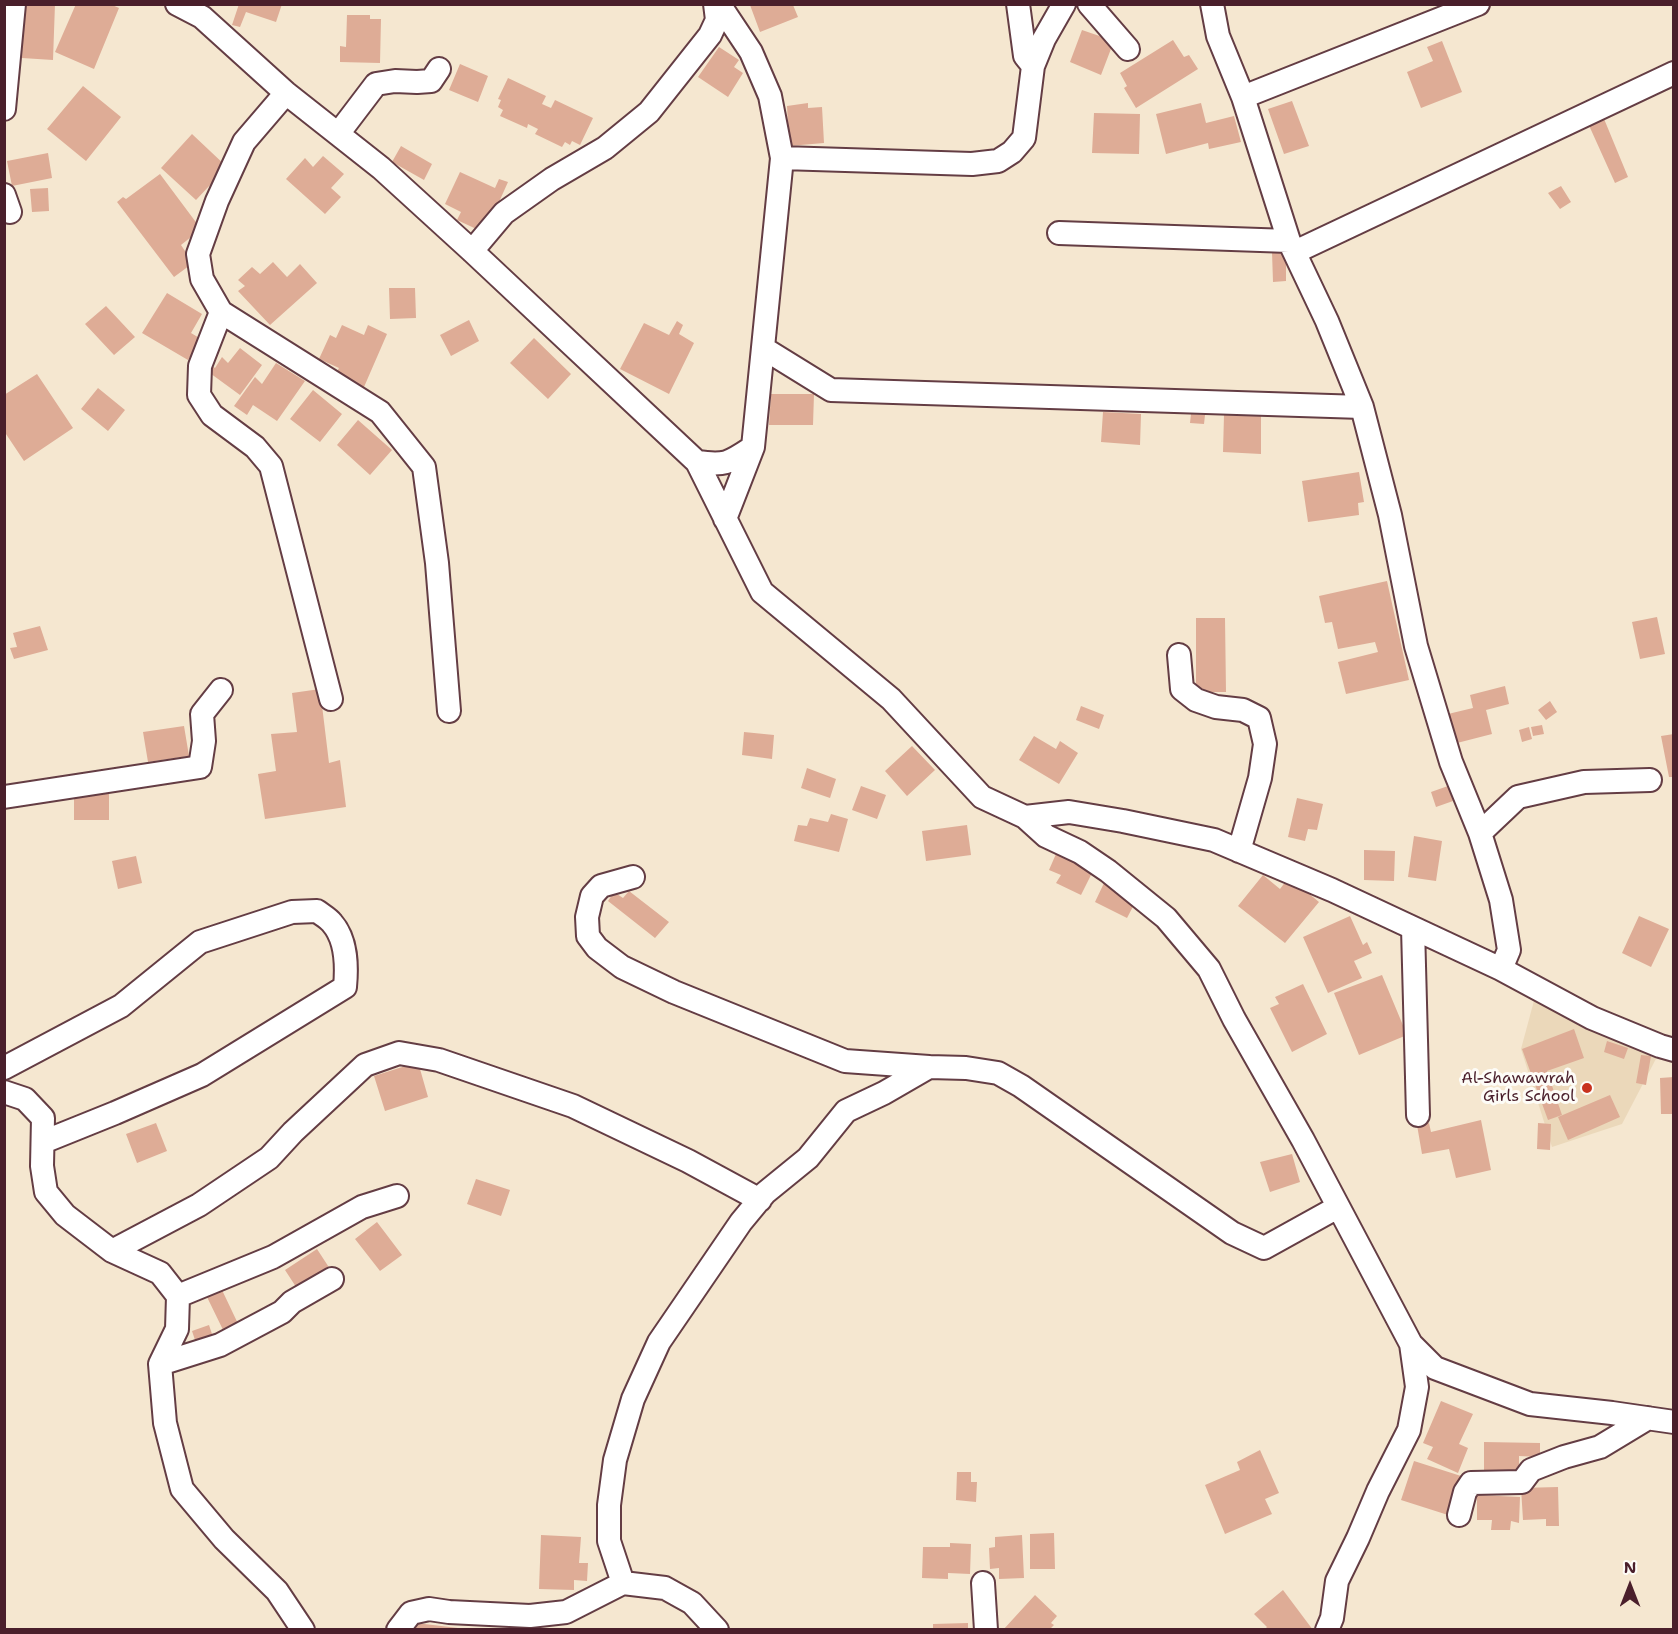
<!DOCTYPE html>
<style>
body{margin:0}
#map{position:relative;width:1678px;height:1634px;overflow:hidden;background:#f5e7d0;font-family:"Shantell Sans",sans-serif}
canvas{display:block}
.frame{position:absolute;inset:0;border:6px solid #4a1f2b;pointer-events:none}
.north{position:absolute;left:1600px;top:1556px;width:60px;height:60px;-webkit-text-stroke:4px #fdfcf7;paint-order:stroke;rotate:0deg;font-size:16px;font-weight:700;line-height:24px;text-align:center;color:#4a1f2b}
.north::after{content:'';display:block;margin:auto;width:21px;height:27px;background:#4a1f2b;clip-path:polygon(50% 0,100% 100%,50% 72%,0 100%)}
</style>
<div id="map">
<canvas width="1678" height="1634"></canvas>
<div class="frame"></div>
<div class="north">N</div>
</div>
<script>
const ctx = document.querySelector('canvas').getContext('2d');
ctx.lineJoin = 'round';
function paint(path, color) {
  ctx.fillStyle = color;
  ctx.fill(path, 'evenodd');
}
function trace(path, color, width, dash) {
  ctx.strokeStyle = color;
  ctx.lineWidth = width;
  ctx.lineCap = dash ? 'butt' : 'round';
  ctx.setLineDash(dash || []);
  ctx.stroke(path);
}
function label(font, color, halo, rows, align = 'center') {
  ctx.font = font + ' "Shantell Sans",sans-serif';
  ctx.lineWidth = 6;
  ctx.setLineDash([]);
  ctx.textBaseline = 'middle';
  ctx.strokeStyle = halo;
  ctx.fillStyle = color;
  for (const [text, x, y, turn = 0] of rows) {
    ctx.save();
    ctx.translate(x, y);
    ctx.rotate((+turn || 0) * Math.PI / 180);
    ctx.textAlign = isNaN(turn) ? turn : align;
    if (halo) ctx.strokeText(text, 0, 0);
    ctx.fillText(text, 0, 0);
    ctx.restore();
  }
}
const built = new Path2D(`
 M1535 997 1659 1053 1622 1124 1552 1147 1521 1049Z`);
const building = new Path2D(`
 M23 4H55L53 60 22 58Z
 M76 4H110L119 8 94 69 55 52Z
 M239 4H282L276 22 246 12 240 27 232 25Z
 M750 5H793L798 17 760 32Z
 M347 15H370V19H381L380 63 340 62V46L346 47Z
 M1082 30 1114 41 1101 75 1070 62Z
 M1173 40 1184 57 1189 55 1198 69 1136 108 1124 88 1127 86 1120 73Z
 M1442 41 1462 92 1421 108 1407 72 1433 61 1427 47Z
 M719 47 739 60 734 67 743 73 728 97 698 77Z
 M460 64 488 76 478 102 449 90Z
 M508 78 546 96 542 104 551 108 555 100 593 118 580 145 572 141 570 145 565 142 562 147 535 134 538 129 528 124 527 128 500 116 503 110 498 107 501 100 498 99Z
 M83 86 121 117 86 161 47 129Z
 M1292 101 1309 146 1284 154 1268 109Z
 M808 103V108L822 107 824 143 789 146 787 106Z
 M1201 103 1206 123 1234 116 1241 142 1209 149 1208 143 1166 154 1156 114Z
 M1094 113 1140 114 1139 154 1092 153Z
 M1602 114 1628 177 1615 183 1587 121Z
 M192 134 227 167 196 200 161 168Z
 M401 146 432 164 424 180 392 162Z
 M48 153 52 178 12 186 7 161Z
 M323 156 344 174 331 188 341 197 325 214 286 179 305 158 313 167Z
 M460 172 495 188 499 179 508 182 485 233 457 220 461 212 445 204Z
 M160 174 201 229 181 245 193 263 174 277 117 202 123 197 126 199Z
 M1561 186 1571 202 1560 209 1548 193Z
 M48 188 49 211 32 212 30 189Z
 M1286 251V281L1273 282 1272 252Z
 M273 262 287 277 300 264 317 283 270 325 238 291 245 286 238 280 252 267 260 274Z
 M389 288H415L416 318 390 319Z
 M167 293 202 314 191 333 201 339 188 360 142 333Z
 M106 306 135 337 114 355 85 324Z
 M469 320 479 341 451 356 440 335Z
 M677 321 683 325 679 334 694 343 669 394 620 369 644 323 669 335Z
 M342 325 364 335 368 325 387 334 364 387 335 375 339 368 319 359 330 335 336 338Z
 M534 338 571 374 548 399 510 363Z
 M240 348 262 365 240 395 203 368 208 363 215 368 222 357 228 363Z
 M276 363 305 381 277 421 253 405 247 415 234 406 255 377 262 384Z
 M37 374 73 428 24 461 4 431V395Z
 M98 388 125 410 108 431 81 409Z
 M313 390 342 414 320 442 290 419Z
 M771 394H814L813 425H769Z
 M1103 412 1141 414 1140 445 1101 442Z
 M1191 414 1205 415 1204 424 1190 423Z
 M1224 415 1261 416V454L1223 452Z
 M358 420 392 450 370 475 337 445Z
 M1359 472 1364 502 1358 503 1359 515 1308 522 1302 481Z
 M1387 581 1409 680 1346 694 1338 662 1378 652 1375 642 1338 649 1332 622 1325 623 1319 596Z
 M1657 617 1665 654 1640 659 1632 622Z
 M1196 618H1225L1226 692H1196Z
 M40 626 48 650 14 659 10 648 17 647 13 633Z
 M1505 686 1509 704 1486 710 1492 734 1457 743 1448 714 1473 708 1470 695Z
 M320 689 329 763 340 760 346 807 265 819 258 774 276 771 271 734 297 732 292 693Z
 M1550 701 1557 712 1546 720 1538 710Z
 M1081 706 1104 715 1099 729 1076 720Z
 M1542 725 1544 734 1533 736 1531 727Z
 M184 726 189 756 148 762 143 732Z
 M1529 727 1532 739 1522 742 1519 730Z
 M744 732 774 735 772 759 742 755Z
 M1674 734V777H1669L1661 736Z
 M1034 736 1056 749 1060 741 1078 753 1059 784 1019 760Z
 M912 746 935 770 907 796 885 771Z
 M807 768 836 779 830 798 801 788Z
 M861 786 886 795 877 819 852 810Z
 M1448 786 1453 801 1436 807 1431 792Z
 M74 794H109V820H74Z
 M1297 798 1323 804 1317 830 1308 829 1305 841 1288 837Z
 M831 814 848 819 839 852 794 841 798 825 807 826 810 818 828 822Z
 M967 825 971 855 926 861 922 831Z
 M1414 836 1442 841 1436 881 1408 877Z
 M1059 847 1096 865 1081 895 1056 883 1061 875 1049 870Z
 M1364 850 1395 851 1394 881 1364 880Z
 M136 856 142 883 118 889 112 861Z
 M1263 875 1280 889 1289 877 1319 902 1285 943 1238 906Z
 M1105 881 1138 897 1127 918 1095 902Z
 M629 891 669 922 655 938 608 901 614 892 623 898Z
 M1350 916 1363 945 1367 942 1372 953 1354 961 1362 978 1328 993 1303 937Z
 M1639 916 1669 929 1651 967 1622 953Z
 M1382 975 1407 1035 1359 1055 1334 993Z
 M1303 984 1327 1034 1292 1052 1270 1008 1279 1004 1275 997Z
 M1574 1029 1584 1058 1547 1071 1562 1115 1548 1120 1522 1049Z
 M1607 1041 1628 1048 1624 1059 1604 1052Z
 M1641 1055 1651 1056 1646 1085 1636 1083Z
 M418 1062 428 1097 385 1111 374 1076Z
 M1674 1077V1114H1661L1660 1078Z
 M1610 1095 1620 1117 1568 1140 1558 1117Z
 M1481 1120 1491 1170 1456 1178 1449 1149 1422 1154 1417 1125 1429 1123 1431 1132Z
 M156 1123 167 1151 137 1163 126 1134Z
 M1538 1123 1551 1124 1550 1150 1537 1149Z
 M1292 1154 1300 1182 1270 1192 1260 1162Z
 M476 1179 510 1190 501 1216 467 1204Z
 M377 1222 402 1255 380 1271 355 1239Z
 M317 1249 332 1272 300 1293 285 1270Z
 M222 1290 241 1330 226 1336 207 1297Z
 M209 1325 213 1337 196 1343 192 1331Z
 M1441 1401 1473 1414 1459 1444 1468 1448 1458 1473 1427 1459 1433 1447 1423 1443Z
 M1484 1442 1540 1443V1457L1519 1456V1472H1484Z
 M1260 1450 1279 1493 1265 1499 1272 1514 1225 1534 1205 1485 1240 1470 1237 1462Z
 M1414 1461 1461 1476 1448 1515 1401 1500Z
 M957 1472H971V1482H977L976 1502 956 1500Z
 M1558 1487 1559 1526H1546V1519L1523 1520 1521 1488Z
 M1477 1495 1520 1497 1519 1523 1511 1521 1510 1530H1491L1492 1520H1477Z
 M1054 1533 1055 1569H1030V1534Z
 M541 1535 581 1537 579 1563H588L587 1581 574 1580V1590L539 1589Z
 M1022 1535 1024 1578 999 1579V1568L990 1569 989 1548 995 1547V1537Z
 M950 1543 971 1544 970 1574 948 1573V1579L922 1578 923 1547H950Z
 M1283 1590 1313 1630H1264L1267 1627 1254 1614Z
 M1035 1595 1057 1616 1051 1623 1054 1625 1049 1630H1003Z
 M416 1623 458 1628V1630H415Z
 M968 1623V1630H933V1624Z`);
const minor = new Path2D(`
 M177 4 202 17 286 93 381 168 472 251 697 462 762 592 891 699 982 797 1025 817 1046 836 1080 852 1108 871 1166 918 1209 969 1234 1019 1303 1140 1411 1344 1435 1368 1530 1404 1612 1413 1674 1422
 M719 4 751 52 770 96 782 158 753 447 725 519
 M1018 4 1025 56 1033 66
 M1089 4 1128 49
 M1212 4 1218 36 1243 97 1289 241 1327 321 1362 407 1390 515 1416 646 1451 762 1480 833 1501 900 1509 950 1501 969
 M286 93 244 142 217 201 198 254 202 279 221 312 380 412 424 467 437 563 449 711
 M1243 97 1478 4
 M4 109 14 4
 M338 134 376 84 395 81 417 82 431 81 439 69
 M782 158 972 164 998 161 1012 152 1024 138 1033 66 1044 39 1064 4
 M4 195 10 212
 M1059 233 1289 241
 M472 251 504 213 552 179 605 148 649 112 710 35 717 20 715 4
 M1295 252 1674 73
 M221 312 200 366 199 395 212 415 255 447 271 466 331 699
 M763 348 831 390 1362 407
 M697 462C726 466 729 463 753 447
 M1179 655 1182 689 1196 700 1216 707 1243 710 1259 718 1265 744 1260 778 1239 851
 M4 797 200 767 204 741 202 714 221 690
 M1025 817 1069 812 1123 821 1214 840 1332 890 1501 969 1592 1018 1660 1046 1674 1050
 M1480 833 1518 797 1584 782 1650 780
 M633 877 601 886 592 896 587 917 588 936 597 948 622 967 674 992 845 1061 929 1067
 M1413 928 1418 1115
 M4 1068 121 1006 200 942 292 912 317 911C322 915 328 918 332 923 347 940 347 966 345 987L202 1075 115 1113 43 1142
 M4 1092 25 1099 43 1118 42 1166 46 1192 65 1215 112 1251 160 1273 178 1296 177 1329 160 1364 165 1423 182 1489 224 1539 277 1591 303 1630
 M112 1251 199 1205 269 1158 293 1132 365 1065 399 1053 439 1060 573 1106 688 1161 760 1200
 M178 1296 273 1257 362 1207 397 1196
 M160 1364 220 1345 282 1312 292 1302 332 1279
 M1459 1515 1465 1492 1471 1483 1522 1482 1531 1470 1564 1457 1600 1447 1648 1418
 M623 1583 609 1541V1505L615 1460 633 1399 659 1342 741 1222 765 1193 808 1158 846 1111 884 1093 929 1067 966 1068 998 1073 1021 1086 1232 1233 1264 1248 1338 1207
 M983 1583 986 1630
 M398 1630 411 1613 429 1609 449 1612 530 1616 566 1612 623 1583 665 1588 692 1603 717 1630
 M1327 1630 1332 1618 1337 1581 1358 1538 1378 1491 1409 1430 1417 1387 1411 1344`);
const markers = [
 [1587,1088,6,"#c8321e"]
];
const poiNames = [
 ["Al-Shawawrah",1575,1079],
 ["Girls School",1575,1097]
];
paint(built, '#ebd8ba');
paint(building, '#deac96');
trace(minor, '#643d44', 26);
trace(minor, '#fff', 22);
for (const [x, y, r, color] of markers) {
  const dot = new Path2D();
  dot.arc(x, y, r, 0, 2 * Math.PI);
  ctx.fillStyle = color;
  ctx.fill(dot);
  trace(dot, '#fdfcf7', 2);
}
label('16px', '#4a1f2b', '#fdfcf7', poiNames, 'right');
</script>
